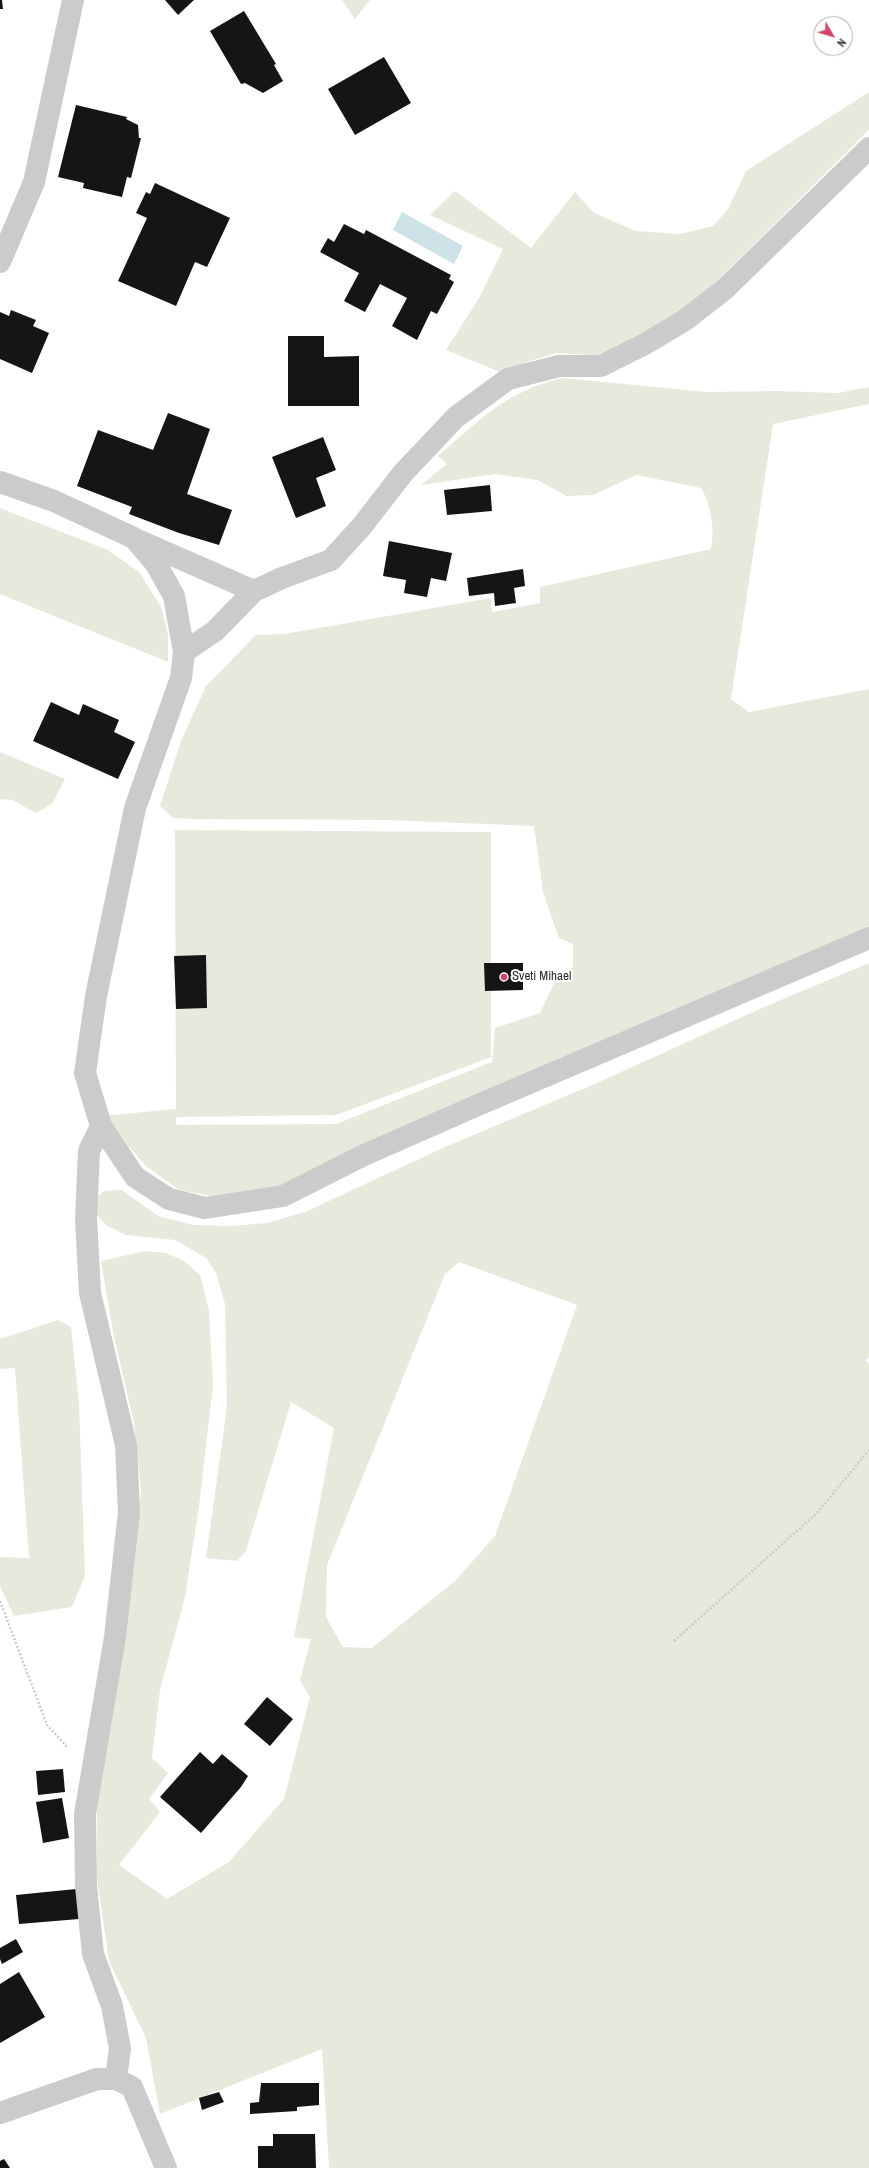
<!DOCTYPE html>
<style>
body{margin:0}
#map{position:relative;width:869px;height:2168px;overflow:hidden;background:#fff;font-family:"Archivo Narrow",sans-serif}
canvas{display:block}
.north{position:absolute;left:813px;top:16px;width:40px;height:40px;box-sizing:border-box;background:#fff;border:1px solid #ababab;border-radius:50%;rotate:128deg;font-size:11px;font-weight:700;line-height:16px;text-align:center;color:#2e2e2e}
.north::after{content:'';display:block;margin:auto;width:14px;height:18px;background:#d04568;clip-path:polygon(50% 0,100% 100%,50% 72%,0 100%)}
</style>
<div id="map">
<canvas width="869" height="2168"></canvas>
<div class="north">N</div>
</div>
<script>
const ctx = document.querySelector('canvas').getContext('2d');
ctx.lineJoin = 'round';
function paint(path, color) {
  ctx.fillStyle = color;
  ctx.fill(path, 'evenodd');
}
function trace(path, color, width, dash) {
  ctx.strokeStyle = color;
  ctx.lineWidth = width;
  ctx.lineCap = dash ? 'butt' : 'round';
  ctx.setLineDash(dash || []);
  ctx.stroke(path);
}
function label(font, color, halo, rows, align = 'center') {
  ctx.font = font + ' "Archivo Narrow",sans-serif';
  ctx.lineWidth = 4;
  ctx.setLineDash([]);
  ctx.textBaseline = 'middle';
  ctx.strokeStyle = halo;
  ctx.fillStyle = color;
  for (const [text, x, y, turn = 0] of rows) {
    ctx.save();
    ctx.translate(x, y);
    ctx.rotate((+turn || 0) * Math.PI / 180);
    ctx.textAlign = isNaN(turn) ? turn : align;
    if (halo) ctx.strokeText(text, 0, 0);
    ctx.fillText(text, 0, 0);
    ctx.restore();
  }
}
const green = new Path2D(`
 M342 0H370L355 19Z
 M869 92V130L717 281 653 332 612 356 556 353 527 362 505 374 446 350 479 298 503 249 430 215 455 191 531 248 575 192 594 213 636 231 680 234 713 226 728 209 746 171Z
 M563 378 707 392 778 391 838 393 869 387V404L773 424 731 699 749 712 869 689V929L305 1176 250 1197H216L179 1190 146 1166 102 1116 176 1109 175 830 491 832V1057L336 1115 176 1117V1125L336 1124 492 1062 495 1028 540 1013 556 979 573 967V944L559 938 543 892 534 826 388 820 193 819 173 818 160 806 181 741 206 686 256 635 284 634 491 598 492 612 540 603V587L711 549C715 530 711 504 701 488L636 475 593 495 567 496 537 480 495 474 421 485 447 464 438 456C481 419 506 391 563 378Z
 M0 508 108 550 139 572 161 607 168 634V662L0 594Z
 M0 752 65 779 52 804 36 813 12 800 0 799Z
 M869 963V1357L866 1360 869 1364V2168H329L322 2049 160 2114 146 2038 109 1961 97 1879V1791L136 1541 141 1491 134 1423 114 1337 101 1261 145 1251 166 1253 184 1261 200 1275 209 1310 213 1386 199 1506 185 1597 160 1690 152 1758 168 1773 149 1799 160 1812 119 1865 167 1899 229 1862 284 1799 310 1697 300 1680 311 1639 294 1637 334 1428 291 1402 246 1551 237 1561 206 1558 227 1407 225 1304 216 1273 206 1258 175 1240 126 1235 107 1226 96 1214 94 1200 104 1191 122 1190 158 1216 193 1225 231 1226 267 1223 305 1212 445 1147 597 1083 764 1007ZM459 1262 577 1305 495 1536 455 1581 372 1648 343 1647 326 1617 327 1565 445 1274Z
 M58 1320 71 1327 79 1403 85 1576 72 1607 14 1616 0 1586V1557L29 1558 15 1368 0 1369V1339Z`);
const water = new Path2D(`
 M402 212 463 246 454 264 393 230Z`);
const building = new Path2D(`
 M0 0H2L3 9H0Z
 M165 0H194L178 15Z
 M244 11 276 64 274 65 283 81 263 93 245 83 241 84 210 31Z
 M384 57 411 103 355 135 328 89Z
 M76 105 127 117 126 119 138 125 139 138H141L131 178 127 177 122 197 83 188 84 183 58 177Z
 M155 183 230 218 207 267 195 262 176 306 118 281 147 218 136 213 146 192 150 194Z
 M344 224 364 234 366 230 451 275 449 279 454 282 437 314 431 311 417 340 392 326 407 298 380 284 365 312 344 301 359 273 320 252 328 238 334 242Z
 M11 310 36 320 33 326 49 333 32 373 0 359V312L9 316Z
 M288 336H324V357L359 356V406H288Z
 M168 413 210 429 187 494 232 510 219 545 179 533 129 514 132 507 77 486 98 430 153 450Z
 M323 437 336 470 316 478 326 506 296 518 272 457Z
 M490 485 492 511 447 515 444 490Z
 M389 541 452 553 446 581 431 578 427 597 404 593 406 580 383 576Z
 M523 569 525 586 514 588 516 603 495 606 494 593 469 596 467 578Z
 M51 702 79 715 83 704 119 720 114 732 135 742 118 779 33 741Z
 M206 955 207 1008 176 1009 174 956Z
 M484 963H523V990L485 991Z
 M267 1697 293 1719 270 1746 244 1724Z
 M200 1752 213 1764 222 1754 248 1776 241 1787 201 1833 160 1797Z
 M63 1769 65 1792 38 1795 36 1771Z
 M62 1798 69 1838 43 1843 36 1802Z
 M76 1889 79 1919 19 1924 16 1895Z
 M16 1939 23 1952 2 1964 0 1959V1948Z
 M19 1972 45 2017 0 2043V1984Z
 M261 2083H319V2105L297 2107V2111L250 2114V2103L259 2102Z
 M219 2092 224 2102 202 2110 199 2098Z
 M273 2134H315L316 2168H258V2146H273Z
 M4 2159 10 2168H0V2161Z`);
const path = new Path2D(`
 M0 1601 47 1725 68 1748
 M674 1641 817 1513 869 1450`);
const minor = new Path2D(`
 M0 262 34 182 73 0
 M0 482 54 501 134 538 156 564 174 596 184 652 181 678 135 808 96 996 85 1073 101 1126 135 1177 169 1199 205 1208 283 1196 362 1156 478 1105 869 938
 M140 541 254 591
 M184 652 215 631 254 591 282 578 331 560 362 526 403 473 456 417 508 379 559 366H601L645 344 685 320 725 289 869 148
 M101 1126 89 1151 86 1219 90 1293 126 1445 129 1512 115 1637 85 1814 86 1886 93 1954 112 2006 120 2048 116 2079
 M0 2113 97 2079H116L132 2087 166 2168`);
const markers = [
 [504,977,4,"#d04568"]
];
const poiNames = [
 ["Sveti Mihael",512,977]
];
paint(green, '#e6eadd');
paint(water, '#cce2e7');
paint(building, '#151515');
trace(path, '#cbcbcb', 2.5, [2, 2]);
trace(minor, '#cbcbcb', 22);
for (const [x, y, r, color] of markers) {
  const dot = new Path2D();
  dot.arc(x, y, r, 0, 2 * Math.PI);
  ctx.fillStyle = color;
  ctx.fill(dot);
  trace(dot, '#fff', 1.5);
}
label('13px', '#2e2e2e', '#fff', poiNames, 'left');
</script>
